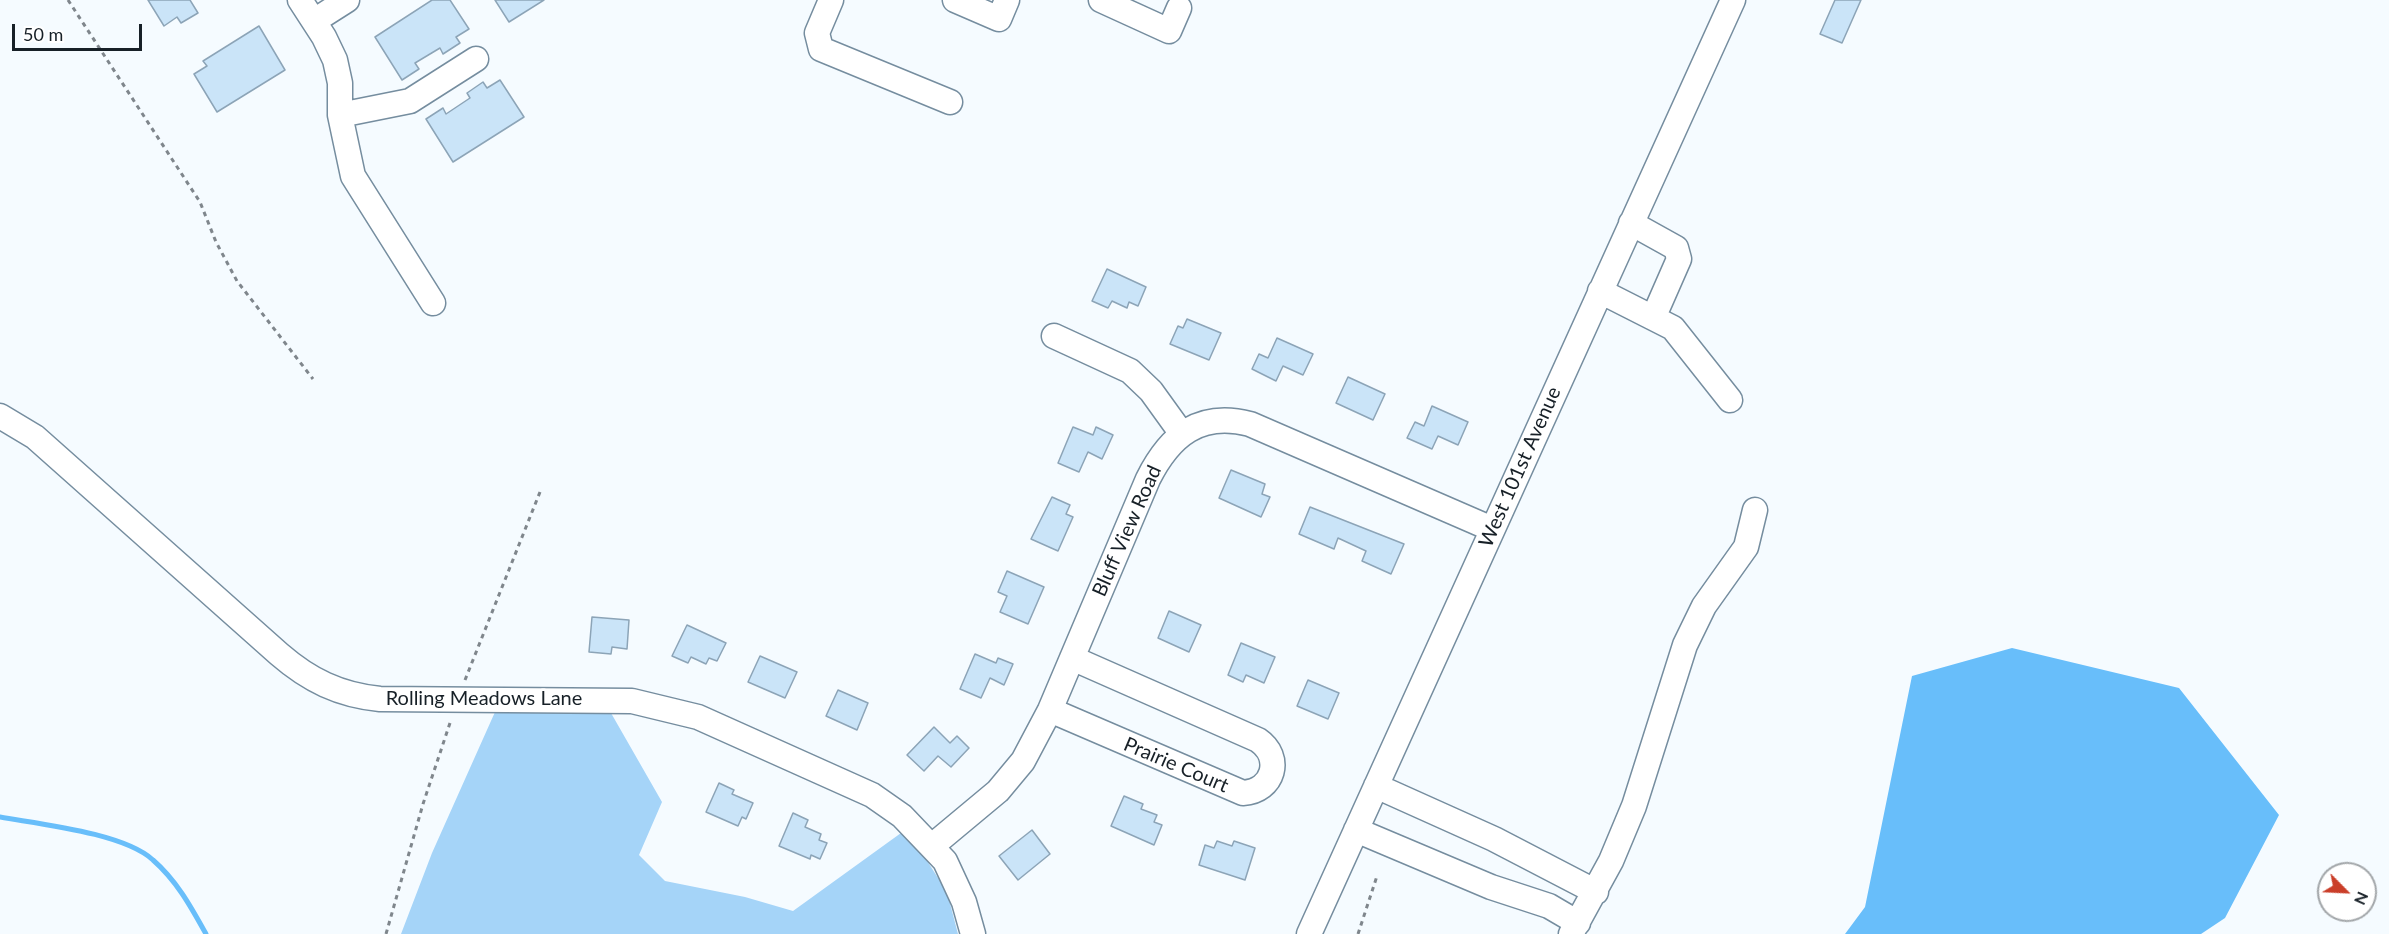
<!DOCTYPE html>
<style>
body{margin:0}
#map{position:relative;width:2389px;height:934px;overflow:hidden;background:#f5fbff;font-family:Lato,sans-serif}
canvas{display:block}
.north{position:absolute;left:2317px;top:862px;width:60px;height:60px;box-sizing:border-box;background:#fff;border:2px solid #a2a6a9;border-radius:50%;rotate:114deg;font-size:16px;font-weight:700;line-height:24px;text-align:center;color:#172027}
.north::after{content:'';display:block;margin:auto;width:21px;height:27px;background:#ca3e29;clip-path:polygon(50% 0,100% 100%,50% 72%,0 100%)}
.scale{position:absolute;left:12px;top:24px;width:130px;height:27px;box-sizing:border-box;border:3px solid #172027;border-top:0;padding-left:8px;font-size:18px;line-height:21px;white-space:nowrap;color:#172027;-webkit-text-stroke:4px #fff;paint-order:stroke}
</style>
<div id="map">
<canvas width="2389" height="934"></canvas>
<div class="north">N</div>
<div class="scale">50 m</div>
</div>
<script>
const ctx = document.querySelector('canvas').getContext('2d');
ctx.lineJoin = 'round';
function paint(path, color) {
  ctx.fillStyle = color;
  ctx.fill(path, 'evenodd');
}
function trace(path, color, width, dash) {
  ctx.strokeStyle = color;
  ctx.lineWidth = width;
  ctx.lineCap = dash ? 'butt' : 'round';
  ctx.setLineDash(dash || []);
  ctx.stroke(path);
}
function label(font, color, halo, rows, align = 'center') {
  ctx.font = font + ' Lato,sans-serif';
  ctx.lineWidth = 5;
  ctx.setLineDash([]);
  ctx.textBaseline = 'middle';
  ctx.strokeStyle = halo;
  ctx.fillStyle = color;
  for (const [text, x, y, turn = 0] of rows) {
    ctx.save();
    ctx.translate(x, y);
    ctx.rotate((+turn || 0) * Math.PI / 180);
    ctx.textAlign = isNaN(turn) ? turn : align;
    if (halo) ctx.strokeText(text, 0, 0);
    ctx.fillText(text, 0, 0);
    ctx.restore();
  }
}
const green = new Path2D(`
 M495 712 611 713 662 802 639 855 665 881 745 897 793 911 901 833 924 856 947 892 958 934H401L432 853Z`);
const water = new Path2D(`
 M2012 648 2179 688 2279 815 2225 918 2201 934H1845L1865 907 1912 676Z`);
const stream = new Path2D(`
 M0 817C39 824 124 833 153 860 177 881 191 907 206 934`);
const building = new Path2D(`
 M148 0H190L198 13 181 23 177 17 164 26Z
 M432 0H450L469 29 456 37 460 43 443 54 440 48 415 63 419 69 402 80 375 37Z
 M495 0H544L509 22Z
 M1835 0H1861L1842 43 1820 34Z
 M259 26 285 70 217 112 194 74 207 66 203 61Z
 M500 80 524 117 453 162 426 119 443 108 446 114 470 98 467 93 483 82 487 88Z
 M1107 269 1146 287 1138 306 1129 302 1127 308 1112 301 1108 308 1092 301Z
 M1187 319 1221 333 1209 360 1170 344 1178 326 1183 328Z
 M1277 338 1313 354 1303 375 1283 366 1276 381 1252 369 1259 354 1268 358Z
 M1348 377 1385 394 1373 420 1336 403Z
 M1432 406 1468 422 1458 445 1438 436 1432 449 1407 438 1415 422 1424 426Z
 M1073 427 1093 435 1096 427 1113 435 1102 459 1088 452 1079 472 1058 463Z
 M1231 470 1265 484 1262 494 1270 497 1261 517 1219 498Z
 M1052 497 1070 505 1066 514 1073 517 1058 551 1031 539Z
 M1310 507 1404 544 1391 574 1362 561 1366 551 1338 538 1334 549 1299 534Z
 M1007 571 1044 587 1028 624 1000 612 1007 596 998 592Z
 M1169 611 1201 625 1189 652 1158 638Z
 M592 617 629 620 627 649 612 647 611 654 589 652Z
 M687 625 726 643 717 661 709 658 706 664 691 657 688 663 672 656Z
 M1241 643 1275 657 1264 683 1246 675 1243 682 1228 675Z
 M975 654 996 663 998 658 1013 664 1004 685 990 678 981 698 960 689Z
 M760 656 797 672 785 698 748 682Z
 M1308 680 1339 693 1328 719 1297 706Z
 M838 690 868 703 857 730 826 716Z
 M934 727 950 743 957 736 969 748 951 767 938 756 924 771 907 755Z
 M719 783 734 790 732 794 753 803 746 819 742 817 738 826 706 812Z
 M1124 796 1143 804 1141 809 1157 815 1154 822 1162 825 1154 845 1111 826Z
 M793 813 808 820 805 827 821 834 819 840 827 843 820 859 811 855 810 859 779 846Z
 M1032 830 1050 854 1018 880 999 856Z
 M1217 841 1232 846 1234 841 1255 848 1245 880 1199 865 1205 845 1214 848Z`);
const path = new Path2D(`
 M68 0 200 202 216 242 237 281 313 379
 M465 680 540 492
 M386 934 423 804 451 720
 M1358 934 1377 876`);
const minor = new Path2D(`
 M300 0 324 37 335 60 340 83V115L353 176 433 303
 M831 0 817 33 821 49 950 102
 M955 0 999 19 1007 0
 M1101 0 1169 31 1179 8
 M314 21 347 0
 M340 115 410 101 476 59
 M1631 223 1676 248 1679 259 1654 316
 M1600 291 1673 328 1730 400
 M1054 336 1130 371 1151 391 1182 434
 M0 416 35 437 279 654C309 680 339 695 380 699L632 701 698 717 872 795 902 816 945 861 964 902 973 934
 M1050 710 1243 793C1274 791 1283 757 1258 740L1072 658
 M1376 786 1494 839 1596 892
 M1356 830 1491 887 1549 906 1578 923
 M932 846 998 791 1023 761 1050 710 1148 479C1170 435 1200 411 1250 424L1492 529
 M1309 934 1733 0
 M1571 934 1611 861 1634 806 1685 645 1704 606 1746 547 1755 510`);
const streetNames = [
 ["West 101st Avenue",1520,467,-66],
 ["Bluff View Road",1127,531,-66],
 ["Rolling Meadows Lane",484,699],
 ["Prairie Court",1176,765,23]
];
paint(green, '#a5d4f8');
paint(water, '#68befa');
trace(stream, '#68befa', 5);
paint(building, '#cae4f8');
trace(building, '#8ca4b7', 1.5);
trace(minor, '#758d9f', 27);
trace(path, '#7f868c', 3, [4.5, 4.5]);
trace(minor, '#fff', 24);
label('20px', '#172027', '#fff', streetNames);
</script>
